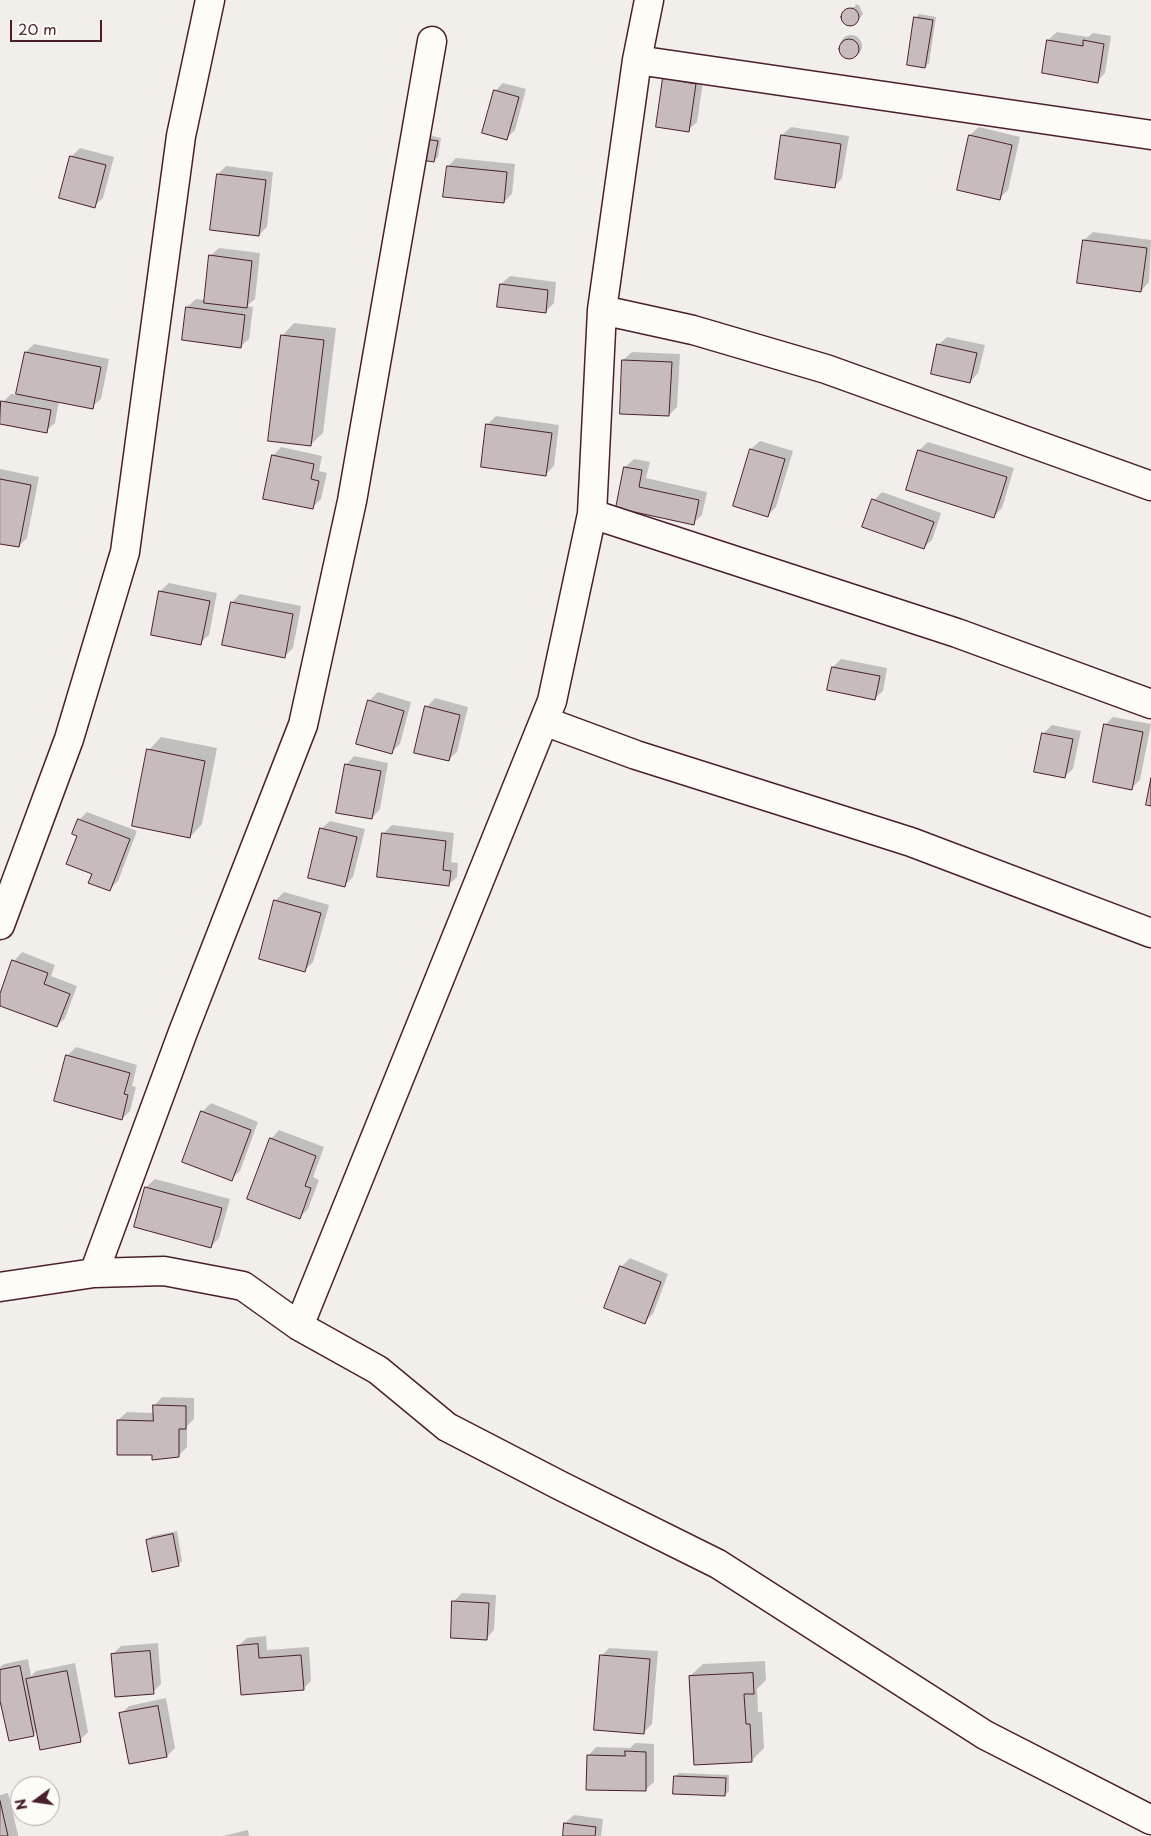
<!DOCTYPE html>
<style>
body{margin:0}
#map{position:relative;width:1151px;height:1836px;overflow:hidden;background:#f2efeb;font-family:"Playpen Sans",sans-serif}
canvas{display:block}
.north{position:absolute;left:10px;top:1776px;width:50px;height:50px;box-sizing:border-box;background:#fdfcf7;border:1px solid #b5a4a5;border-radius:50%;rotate:256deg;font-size:14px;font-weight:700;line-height:20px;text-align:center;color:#4a1f2b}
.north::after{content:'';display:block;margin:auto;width:18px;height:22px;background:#4a1f2b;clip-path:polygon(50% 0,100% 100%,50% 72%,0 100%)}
.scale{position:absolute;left:10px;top:20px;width:92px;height:22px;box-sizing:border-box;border:2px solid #4a1f2b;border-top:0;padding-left:6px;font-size:15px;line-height:18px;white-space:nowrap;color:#4a1f2b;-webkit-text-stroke:4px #fdfcf7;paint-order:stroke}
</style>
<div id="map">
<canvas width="1151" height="1836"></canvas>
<div class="north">N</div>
<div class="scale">20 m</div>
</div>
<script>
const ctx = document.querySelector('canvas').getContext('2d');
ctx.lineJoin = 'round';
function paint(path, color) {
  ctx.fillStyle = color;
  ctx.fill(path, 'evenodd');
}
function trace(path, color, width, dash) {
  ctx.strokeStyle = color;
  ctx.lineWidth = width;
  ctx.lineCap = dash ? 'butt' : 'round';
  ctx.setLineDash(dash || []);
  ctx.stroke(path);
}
const shadow = new Path2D(`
 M855 4 859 5 863 14 856 23 846 24 842 15 845 10 856 6Z
 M919 14 936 17 929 63 925 67 916 18Z
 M1057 32 1088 37 1093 33 1111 36 1105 73 1097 81 1048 40Z
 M840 46a11 11 0 1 1 22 0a11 11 0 1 1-22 0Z
 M673 70 704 75 697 122 688 130 665 78Z
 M503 83 526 89 515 130 506 139 495 91Z
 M791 127 849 136 842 178 834 187 782 135Z
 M979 127 1020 137 1008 190 1000 198 970 135Z
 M424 134 441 138 438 157 434 161Z
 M80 148 114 157 103 198 94 206 60 197 72 156Z
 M456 158 515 164 512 194 504 202 448 166Z
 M226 166 273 172 267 227 259 235 218 174Z
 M1093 232 1151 240 1149 282 1141 291 1078 282 1084 240Z
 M219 248 260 253 255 299 247 306 253 307 249 339 240 347 187 307 196 299 205 300 210 256Z
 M510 276 556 282 554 303 545 312 498 306 501 284Z
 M294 323 336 328 323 433 310 445 282 336Z
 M947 337 985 345 978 373 970 382 938 345Z
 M34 344 109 359 101 399 92 407 59 401 55 423 46 431 0 423 3 402 11 394 18 395 26 352Z
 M632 352 680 354 677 407 669 415 623 360Z
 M496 416 559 425 554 466 546 474 488 424Z
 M760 441 793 451 776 507 768 515 734 505 751 449Z
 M928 442 1014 468 1002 508 994 516 919 450Z
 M281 447 322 456 319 471 327 473 321 499 313 507 273 456Z
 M634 459 650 462 646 478 707 492 702 515 693 523 617 507 625 467Z
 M0 469 39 477 27 538 19 546 0 542Z
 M882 492 941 513 932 540 923 548 874 500Z
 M169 583 217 593 209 635 200 643 160 591Z
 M240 594 301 606 293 648 284 657 232 602Z
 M841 659 887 668 883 691 874 699 833 667Z
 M378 692 411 702 400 744 391 752 369 701Z
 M435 698 468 707 457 752 448 760 427 707Z
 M1113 717 1151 724 1140 780 1132 788 1105 725Z
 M1052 725 1081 731 1073 769 1064 777 1036 771 1044 733Z
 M161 737 217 748 202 824 190 837 149 750Z
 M354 756 388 763 380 809 372 818 346 765Z
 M87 812 137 831 118 881 109 890 93 874 78 835 79 820Z
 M330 821 365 829 353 877 345 885 321 829Z
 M392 825 454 833 451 862 458 863 457 877 448 885 384 833Z
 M284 892 329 905 313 962 305 970 275 901Z
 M22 952 55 965 51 976 77 986 65 1018 57 1026 0 1005V998L14 961Z
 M76 1047 137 1065 132 1086 136 1087 130 1111 122 1119 67 1056Z
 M211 1103 258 1122 240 1171 231 1179 202 1112Z
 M279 1130 324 1147 313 1177 319 1180 308 1209 299 1218 271 1139Z
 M155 1179 230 1199 219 1238 211 1247 136 1226 146 1187Z
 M630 1258 668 1274 653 1314 644 1322 621 1267Z
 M162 1397 194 1398V1419L187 1426V1447L178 1456 153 1454 118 1420 127 1412 154 1413V1406Z
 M177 1531 182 1561 178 1565 148 1540 152 1536Z
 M462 1593 496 1595 494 1630 486 1639 453 1602Z
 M266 1636 267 1650 309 1647 311 1681 303 1689 238 1646 247 1638Z
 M158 1643 161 1684 153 1692 113 1654 121 1646Z
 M609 1648 658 1651 652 1724 644 1732 601 1656Z
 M28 1659 31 1676 36 1671 75 1663 88 1732 80 1740 37 1730 33 1735 0 1695V1667L4 1664Z
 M765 1661 766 1680 757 1689 758 1712H762L764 1748 751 1761 690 1676 703 1664Z
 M166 1698 175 1748 167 1756 121 1714 129 1706Z
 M635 1743 654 1744V1782L645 1790 588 1756 596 1747 630 1748Z
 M679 1773 729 1775V1791L725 1795 675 1777Z
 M8 1793 18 1835V1836H0V1795Z
 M574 1815 603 1819 601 1836H564L565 1823Z
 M248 1830 249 1836H223Z`);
const building = new Path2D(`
 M841 17a9 9 0 1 1 18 0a9 9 0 1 1-18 0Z
 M914 17 933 20 925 68 907 65Z
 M839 49a10 10 0 1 1 20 0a10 10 0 1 1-20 0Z
 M1047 40 1083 46V40L1104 44 1098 83 1042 73Z
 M663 78 696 84 689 132 656 127Z
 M494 90 519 97 507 140 482 133Z
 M781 135 841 144 835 188 775 179Z
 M969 135 1012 145 1000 200 957 190Z
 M419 138 438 141 434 162 415 159Z
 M70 156 106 165 95 208 59 198Z
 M447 166 507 172 504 203 443 197Z
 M217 174 266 180 259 236 210 230Z
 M1083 240 1147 248 1141 292 1077 283Z
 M209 255 252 261 247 308 204 303Z
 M500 284 548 290 546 313 497 307Z
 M186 307 245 315 241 348 182 340Z
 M281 335 324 340 311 446 268 441Z
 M937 344 977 353 970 383 931 374Z
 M25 352 101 367 93 409 16 394Z
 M622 360 672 362 669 416 620 414Z
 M1 401 51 410 47 433 0 424Z
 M486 424 552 433 546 476 481 467Z
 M750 449 785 459 768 517 733 506Z
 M918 450 1007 477 994 518 906 490Z
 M272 455 314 464 311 479 319 481 313 509 263 499Z
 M624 467 642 470 639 487 699 500 694 525 616 508Z
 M0 479 31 485 19 547 0 544Z
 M872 499 934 522 924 549 862 527Z
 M159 591 210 601 201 645 151 635Z
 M231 602 293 614 285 658 222 645Z
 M832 667 880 676 875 700 827 690Z
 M368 700 404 711 392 754 356 744Z
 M425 706 460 715 449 761 414 753Z
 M1104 724 1143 732 1132 790 1093 782Z
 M1042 733 1073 739 1065 778 1034 772Z
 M147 749 205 761 190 838 132 826Z
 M345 764 381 771 372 819 336 813Z
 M1151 778V806L1146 805Z
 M78 819 130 839 110 891 88 883 92 874 66 864 77 836 72 834Z
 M320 828 357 837 345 887 308 878Z
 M382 833 446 841 443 870 451 871 449 886 377 877Z
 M274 900 321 913 305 972 259 959Z
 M12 960 48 973 44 984 70 994 57 1027 0 1006V994Z
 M66 1055 130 1073 124 1094 128 1095 122 1120 54 1101Z
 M201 1111 251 1130 232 1181 182 1162Z
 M270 1138 316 1156 305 1186 311 1188 300 1219 247 1199Z
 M145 1187 222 1208 211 1248 134 1227Z
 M620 1266 661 1282 645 1324 604 1308Z
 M153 1405 186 1406V1429H179V1457L152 1460V1455H117V1420L153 1421Z
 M173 1534 179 1566 152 1572 146 1540Z
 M452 1601 489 1603 487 1640 451 1638Z
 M258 1644 259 1658 301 1655 304 1690 241 1695 237 1646Z
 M150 1651 154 1694 115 1697 111 1654Z
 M600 1655 650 1659 644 1734 594 1730Z
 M20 1666 34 1736 9 1741 0 1701V1670Z
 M67 1671 81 1742 40 1750 26 1679Z
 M753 1673 754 1694H744L746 1724H750L752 1762 694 1765 689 1676Z
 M158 1706 167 1757 129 1764 119 1713Z
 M625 1751 646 1752V1791L586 1790 587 1755 625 1756Z
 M674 1776 726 1778 725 1796 673 1794Z
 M0 1801 8 1836H0Z
 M564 1823 596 1827 595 1836H563Z`);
const street = new Path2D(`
 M637 60 1151 135
 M602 310 637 60 649 0
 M592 514 957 633 1151 704
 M544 721 636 755 911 842 1151 933
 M0 925 69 739 125 552 181 136 210 0
 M94 1273 183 1032 303 725 352 501 432 41
 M0 1287 94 1273 164 1271 243 1286 299 1326 378 1370 447 1427 561 1486 718 1564 985 1735 1151 1820
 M299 1326 552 701 592 514 602 310 693 330 826 369 1151 486`);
paint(shadow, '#0003');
paint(building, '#c8bbbb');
trace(building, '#4a1f2b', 1);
trace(street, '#4a1f2b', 31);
trace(street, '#fdfcf7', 28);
</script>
